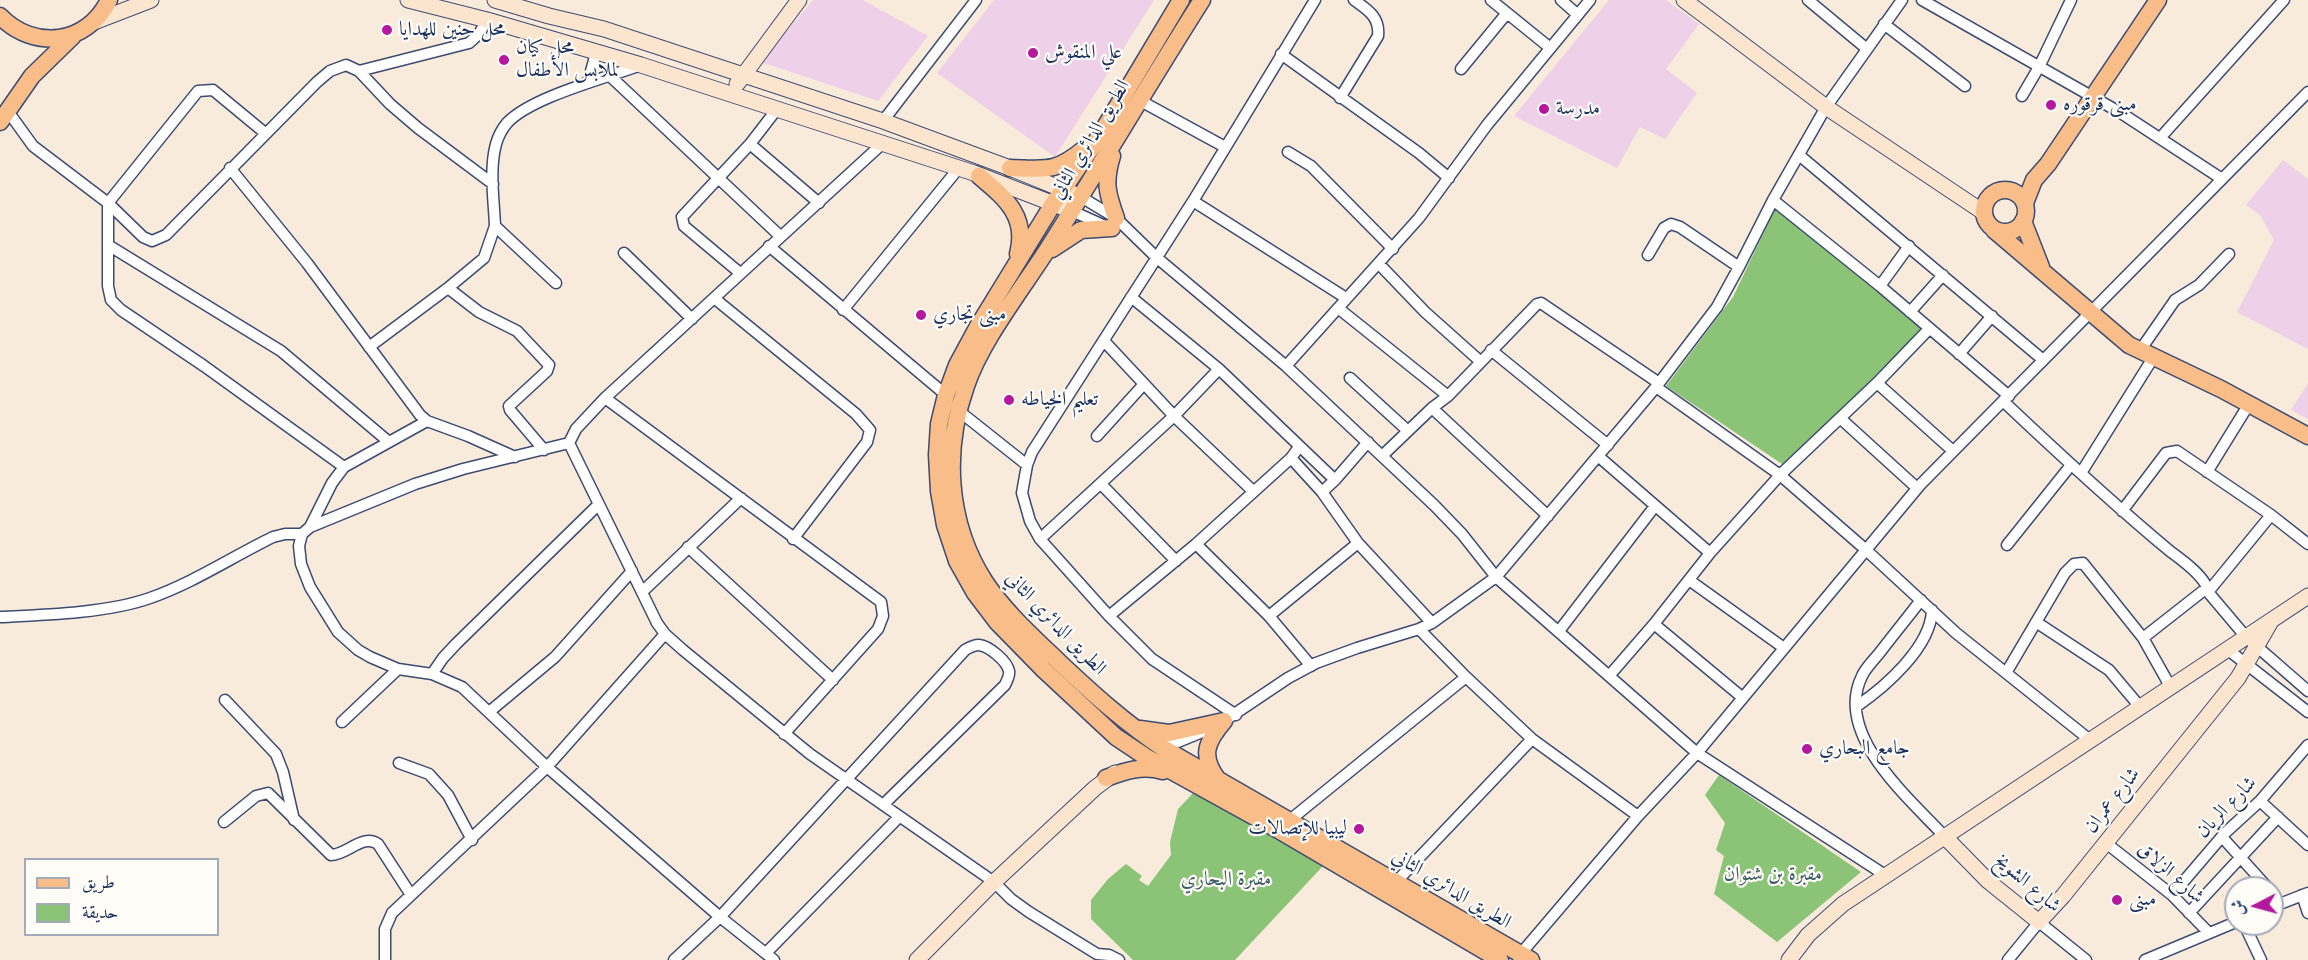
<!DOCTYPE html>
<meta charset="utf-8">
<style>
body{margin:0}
#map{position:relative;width:2308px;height:960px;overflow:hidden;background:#f9ebdb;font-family:Cardo,Amiri,serif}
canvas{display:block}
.legend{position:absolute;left:24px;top:858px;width:195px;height:78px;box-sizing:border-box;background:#fdfcf7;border:2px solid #a3aaba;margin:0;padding:8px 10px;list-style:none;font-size:18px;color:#1b2f5e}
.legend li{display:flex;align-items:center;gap:12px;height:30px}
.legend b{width:30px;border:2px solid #a3aaba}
.north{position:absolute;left:2224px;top:876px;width:60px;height:60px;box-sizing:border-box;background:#fdfcf7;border:2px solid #a3aaba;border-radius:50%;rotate:264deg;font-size:16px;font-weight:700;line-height:24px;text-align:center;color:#1b2f5e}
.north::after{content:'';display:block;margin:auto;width:21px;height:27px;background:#b5179e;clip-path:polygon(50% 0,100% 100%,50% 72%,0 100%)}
</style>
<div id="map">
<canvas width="2308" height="960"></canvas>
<ul class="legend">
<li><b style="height:8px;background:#f8bd88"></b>طريق</li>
<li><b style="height:16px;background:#8bc377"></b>حديقة</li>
</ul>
<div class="north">ش</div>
</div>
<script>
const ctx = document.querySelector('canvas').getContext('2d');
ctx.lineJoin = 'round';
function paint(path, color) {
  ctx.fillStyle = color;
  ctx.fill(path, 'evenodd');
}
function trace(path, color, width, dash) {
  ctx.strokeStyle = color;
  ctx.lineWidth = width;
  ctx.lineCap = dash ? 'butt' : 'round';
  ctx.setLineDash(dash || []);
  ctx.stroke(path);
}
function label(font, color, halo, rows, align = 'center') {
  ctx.font = font + ' Cardo,Amiri,serif';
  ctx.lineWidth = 4.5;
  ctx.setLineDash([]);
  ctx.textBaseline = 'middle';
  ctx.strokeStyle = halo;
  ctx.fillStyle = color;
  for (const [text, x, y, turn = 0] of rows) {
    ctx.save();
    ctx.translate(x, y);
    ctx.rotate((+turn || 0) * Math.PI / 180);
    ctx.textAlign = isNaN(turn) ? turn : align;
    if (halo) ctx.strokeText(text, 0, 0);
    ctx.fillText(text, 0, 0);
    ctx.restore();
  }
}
const built = new Path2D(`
 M813 0H863L928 36 878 101 761 62Z
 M994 0H1154L1055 157 937 73Z
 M1609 0H1666L1699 24 1666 69 1697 93 1665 139 1640 127 1617 168 1514 116Z
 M2283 160 2308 179V349L2237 312 2274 240 2260 215 2246 205Z
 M2308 383V419L2291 410Z`);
const green = new Path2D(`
 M1776 207 1922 329 1785 466 1666 386 1733 297Z
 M1719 775 1861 872 1777 942 1714 894 1724 856 1716 850 1725 823 1705 795Z
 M1195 791 1323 866 1235 960H1133L1091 919V900L1108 879 1126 864 1142 876 1139 880 1148 886 1171 855 1170 842 1178 809Z`);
const street = new Path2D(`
 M1491 0 1549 47
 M1561 0 1578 15
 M1808 0 1867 49
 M1922 0 2121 113 2222 179
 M1884 24 1965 86
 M1281 54 1419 153 1449 178
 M1461 69 1507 13
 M359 71 469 43 479 34 487 20
 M610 76 780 236
 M588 82 596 53
 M2022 96 2039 67 2071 0
 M1340 98 1378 36C1380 17 1368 10 1354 0
 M1139 100 1225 147
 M7 110 33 146 108 203 143 237 152 241 166 235 317 82 330 71 346 65 359 71 390 104 418 128 493 184
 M883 121 976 0
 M265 133 213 90 198 91 108 203V286L111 300 121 310 204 366 344 467
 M2161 137 2284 0
 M750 144 819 203
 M882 144 605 398 576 429 569 443 657 623 665 634 683 650 810 754 994 882 1011 899 1029 912 1097 954 1109 955 1119 960
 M1288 152 1311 166 1393 249
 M1799 155 2042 359
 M230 168 307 263 420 415 427 421 468 436 515 457
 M1081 197 1116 218 1156 257 1286 366 1434 505 1462 534 1496 577 1697 753 1885 875
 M1773 200 1880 286 2009 396
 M1193 201 1346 298
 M1072 211 1105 226
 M108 245 281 351 389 442
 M769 246 946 395
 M624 253 692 319
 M1648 255 1664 228 1671 224 1680 227 1739 267
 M1379 264 1425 312 1481 362
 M740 273 684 226 682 217 750 144 777 109
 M556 283 495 226C494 200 489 170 496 144 498 137 502 129 507 123 531 97 606 78 641 65
 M1880 286 1909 246
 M448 288 479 312 517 331 549 365 547 371 509 406 510 410 544 450
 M1131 297 1219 369 1335 480
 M714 298 856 414 870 430 867 442 793 539
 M1338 308 1448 396
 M843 310 958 169
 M1910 312 1943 275
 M1104 341 1174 416 1253 491
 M369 347 448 288 484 258 495 226
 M1491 350 1608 445
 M2139 352 2175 300 2199 285 2229 254
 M1959 354 1992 316
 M1286 366 1419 218 1487 125 1590 0
 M1350 378 1408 431
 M1877 383 1953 451
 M1656 387 1780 475 1865 549 1956 633 2090 740
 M605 398 881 602 883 616 878 629 784 734
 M2003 401C2058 453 2113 504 2171 552 2182 560 2207 578 2208 592L2246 637 2308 691
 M1432 408 1548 516
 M959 411 1027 465
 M1840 418 1917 488
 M1097 436 1144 384
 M569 443 463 469 415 484 310 527 302 534 299 546 301 564 310 587 338 632 358 650 370 657 398 669 432 674 462 687 547 767 720 917 774 960
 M1383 455 1432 408 1448 396 1537 304 1541 303 1659 383
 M1598 456 1710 553
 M1291 458 1322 492 1335 480 1368 442
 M2207 472 2249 404
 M2081 473 2153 358
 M1101 484 1176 561
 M1322 492 1358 543 1432 623
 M2122 511 2166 453 2177 451 2271 515 2308 544
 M310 527 332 483 344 467 427 421
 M1040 539 1174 416 1219 369
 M1196 544 1269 616 1311 666
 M2007 545 2071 465
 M688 547 833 680
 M1689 580 1784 648
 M642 592 741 498
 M2208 592 2271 515
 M1921 600C1908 617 1894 634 1881 651 1875 659 1866 667 1862 676 1833 735 1910 799 1945 837
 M1109 616 1196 544 1291 458 1299 447
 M1269 616 1358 543
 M0 617C44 615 108 613 150 598 193 583 232 557 273 537L285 534H302
 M2036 622 2109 670 2141 708
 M1654 624 1743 698
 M1419 629 1466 677 1532 739 1638 816
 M1559 631 1655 506
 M2143 638 2208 587
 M2227 649 2308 712
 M2006 673 2065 573 2074 564 2083 563 2143 638 2170 686
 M432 674 443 658 456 644 598 505
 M1609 676 1654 624 1710 553 1780 475 1877 383 1929 329
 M225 700 276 754 283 772 294 820
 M1857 706C1885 687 1931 647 1932 610
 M489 712 555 657 632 571
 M1236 715 1152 659 1109 616 1040 539 1030 521 1022 493 1027 465 1032 452 1193 201 1315 0
 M342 722 398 669
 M1221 723 1288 678 1316 663 1357 648 1419 629 1432 623 1496 577 1656 387 1717 307 1739 267 1773 200 1826 107 1902 0
 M1163 748 1207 730
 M399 763 429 774 448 795 472 840
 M2260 801 2308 845
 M1290 820 1466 677
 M224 822 256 796 268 793 331 855C347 855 363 833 378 844L411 895
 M2222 837 2268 888
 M2106 843 2172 895 2209 933
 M1396 882 1532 739
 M2172 895 2225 833 2260 801 2308 745
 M2302 895 2308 913
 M2272 907 2308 893
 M2189 913 2278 817
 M2244 924 2261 960
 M766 953 899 817
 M1518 957 1638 816 1697 753 1920 485 2308 92
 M385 960V929L392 913 547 767 665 634
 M674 960 720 917 965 650C970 647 974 645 979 645 989 646 1007 661 1009 671 1010 676 1007 680 1005 685L884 804
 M2008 960 2039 922 2086 960
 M2145 960 2236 922`);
const secondary = new Path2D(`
 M408 0 487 20 641 65 974 173 1072 211
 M495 0 549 16 604 29 883 121 1010 168 1081 197
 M1684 0 1826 107 1983 212
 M94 22 151 0
 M737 84 799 0
 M1945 837 1988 881 2039 922 2063 896 2238 678 2270 623
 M917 960 994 882 1095 788 1115 773
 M1789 960 1808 935 1843 904 2308 596`);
const primary = new Path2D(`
 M1181 0 1099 137 1053 204 977 328 957 365 946 395 939 424 937 455 939 491 945 525 957 561 975 593 997 622 1044 670 1116 737 1146 757 1282 832 1500 960
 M1202 0C1150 82 1101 165 1049 247 1023 288 981 341 966 386 943 451 947 523 985 582 1005 612 1033 637 1059 662 1092 693 1125 723 1163 748L1531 960
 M0 16C34 51 87 45 109 0
 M0 122 32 76 73 36
 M1112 156C1104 182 1107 193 1116 218
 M1010 168C1046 169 1055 173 1084 149
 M979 176C1005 198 1028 216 1018 254
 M1984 211a21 21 0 1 1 42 0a21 21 0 1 1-42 0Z
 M2025 203 2034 180 2048 164 2158 0
 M2023 221 2041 267
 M1994 230 2129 345 2221 389 2308 436
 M1052 249 1081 230 1112 228
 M1140 729 1169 733 1224 721
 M1106 778C1125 771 1142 765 1163 771
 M1218 780C1200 756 1206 742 1224 721`);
const markers = [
 [387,30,6,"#b5179e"],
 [1033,53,6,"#b5179e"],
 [504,60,6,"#b5179e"],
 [2051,105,6,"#b5179e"],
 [1544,109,6,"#b5179e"],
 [921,315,6,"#b5179e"],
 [1009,400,6,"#b5179e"],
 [1807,749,6,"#b5179e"],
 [1359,829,6,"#b5179e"],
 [2117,900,6,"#b5179e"]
];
const poiNames = [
 ["محل حنين للهدايا",399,30],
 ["محل كيان",516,48],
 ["لملابس الأطفال",516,71],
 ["علي المنقوش",1045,53],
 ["مبنى قرقوره",2063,105],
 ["مدرسة",1556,109],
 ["مبنى تجاري",933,315],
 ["تعليم الخياطه",1021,400],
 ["جامع البحاري",1819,749],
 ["ليبيا للإتصالات",1347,829,"right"],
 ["مبنى",2129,900]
];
const streetNames = [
 ["الطريق الدائري الثاني",1091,140,-59],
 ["الطريق الدائري الثاني",1055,624,46],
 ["شارع عمران",2113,801,-52],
 ["شارع الريان",2227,808,-46],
 ["شارع الزلاق",2170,874,41],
 ["شارع الشويخ",2027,884,40],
 ["الطريق الدائري الثاني",1451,890,31]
];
const parkNames = [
 ["مقبرة بن شتوان",1773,875],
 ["مقبرة البحاري",1226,880]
];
paint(built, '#eed0e8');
paint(green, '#8bc377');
trace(street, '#3c4b71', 13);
trace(secondary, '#3c4b71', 17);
trace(primary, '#3c4b71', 19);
trace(street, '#fff', 10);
trace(secondary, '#fce5cf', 15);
trace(primary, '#f8bd88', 16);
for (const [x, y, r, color] of markers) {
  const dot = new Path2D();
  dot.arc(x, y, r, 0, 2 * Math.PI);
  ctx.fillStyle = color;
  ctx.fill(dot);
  trace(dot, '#fdfcf7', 2);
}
label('20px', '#1b2f5e', '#fdfcf7', poiNames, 'left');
label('20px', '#1b2f5e', '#fdfcf7', streetNames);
label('20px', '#3d5b66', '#fdfcf7', parkNames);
</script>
